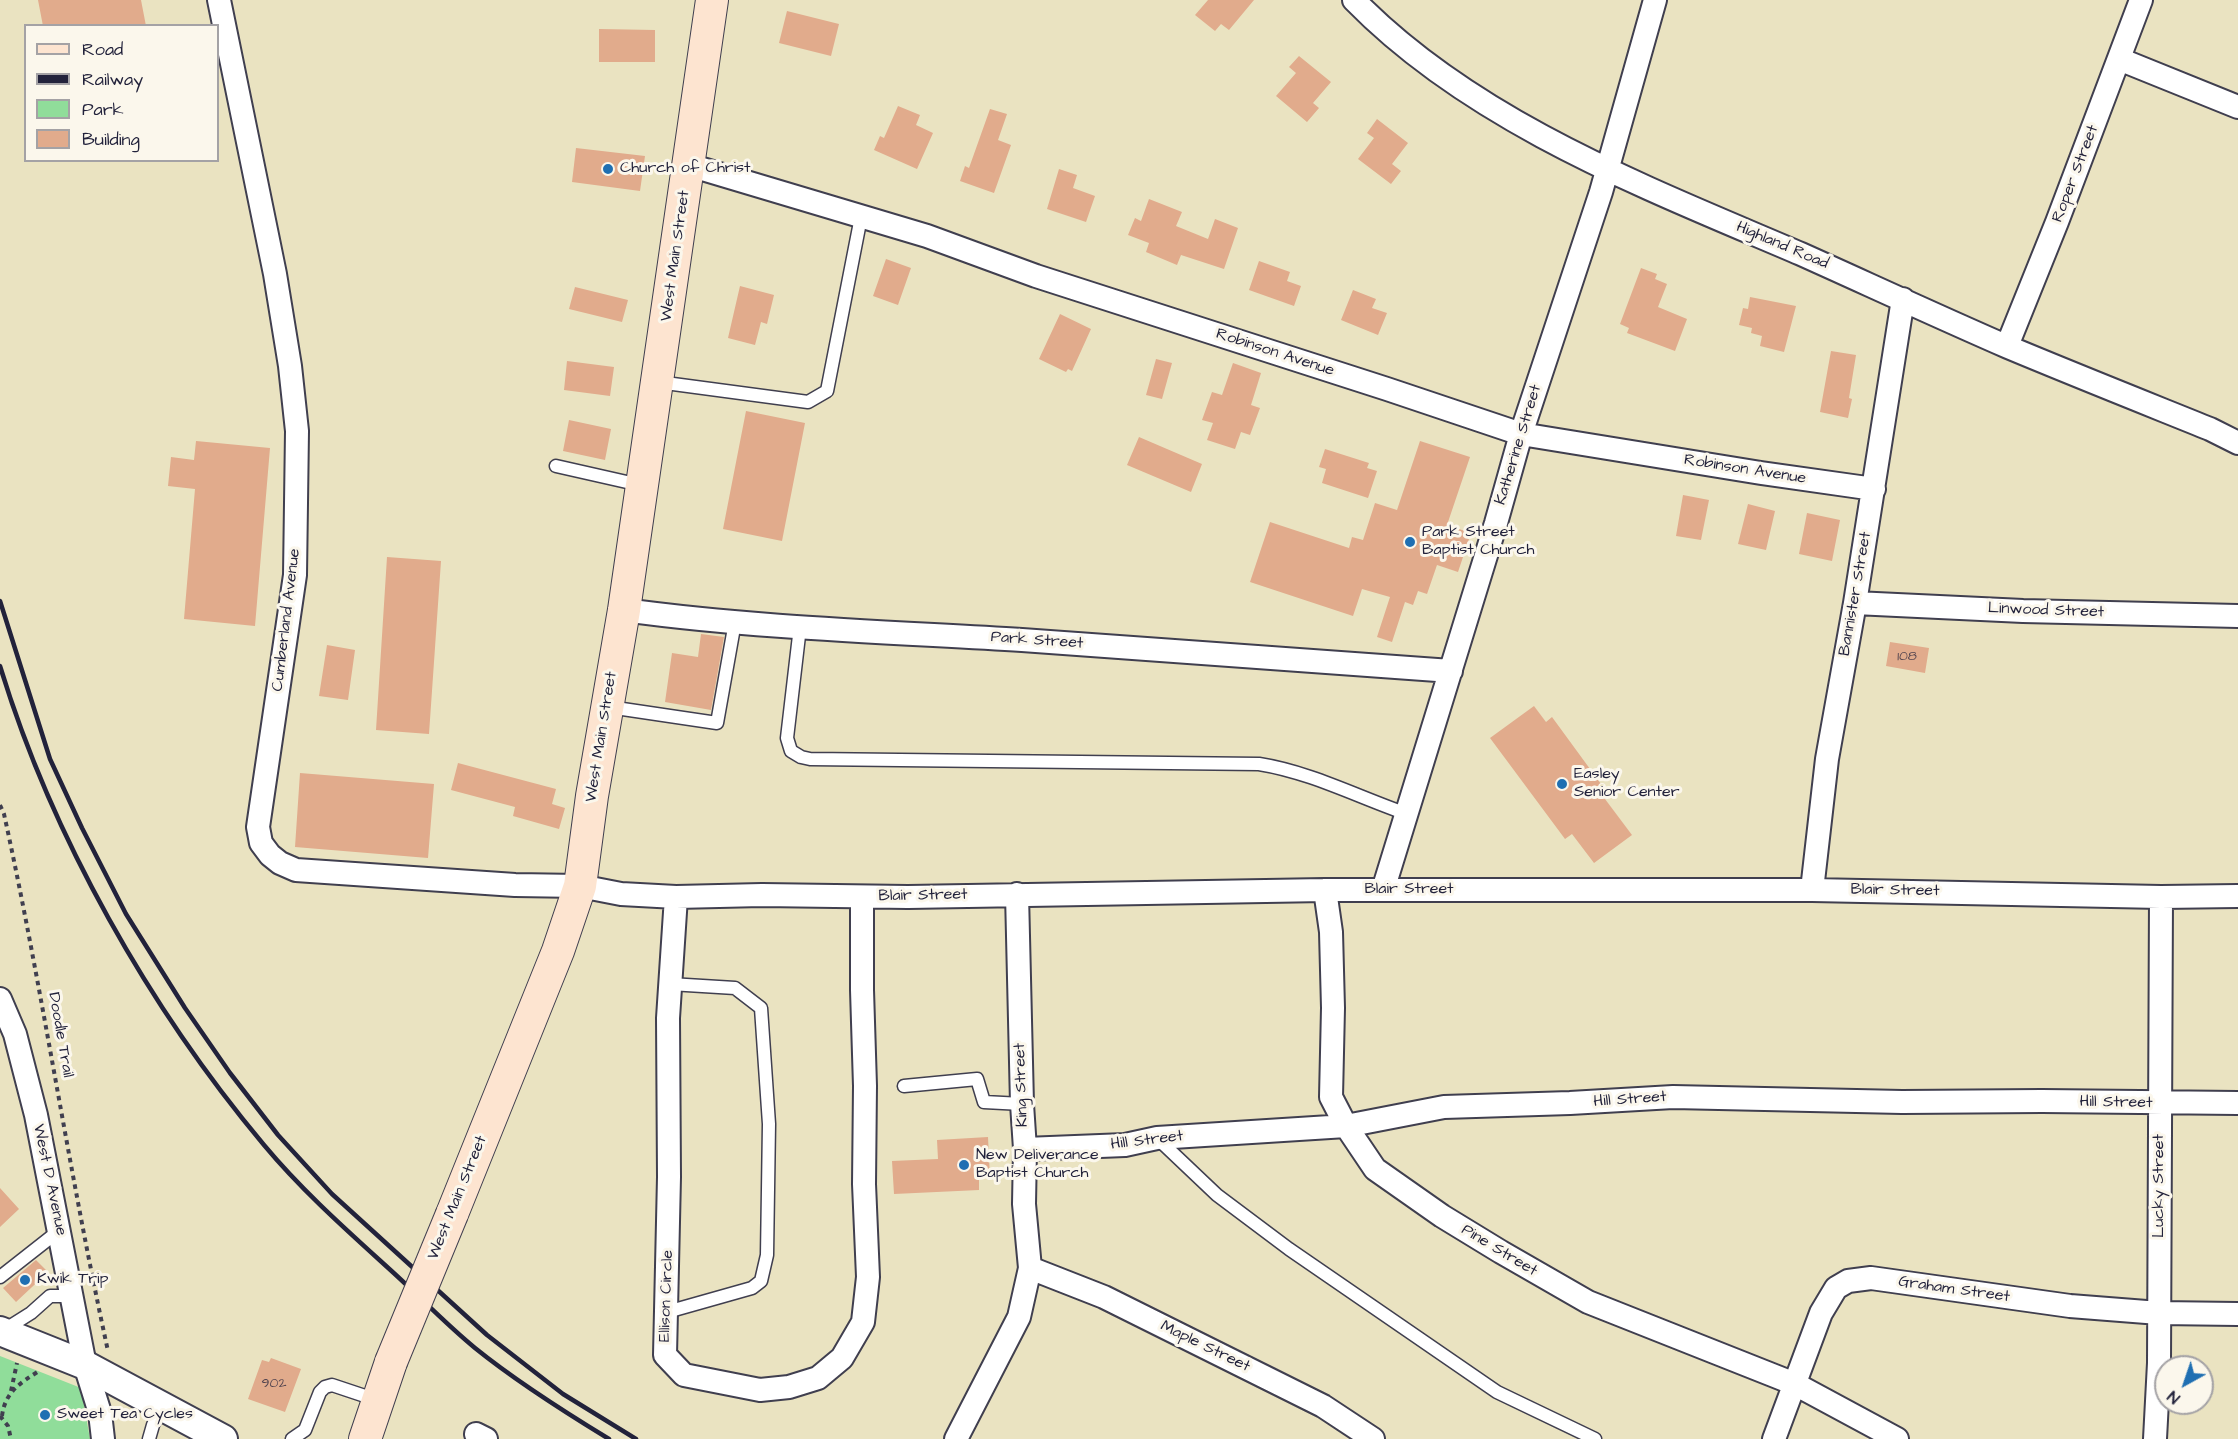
<!DOCTYPE html>
<style>
body{margin:0}
#map{position:relative;width:2238px;height:1439px;overflow:hidden;background:#eae3c1;font-family:"Architects Daughter",sans-serif}
canvas{display:block}
.legend{position:absolute;left:24px;top:24px;width:195px;height:138px;box-sizing:border-box;background:#fbf7ec;border:2px solid #a4a2a5;margin:0;padding:8px 10px;list-style:none;font-size:18px;color:#22223b}
.legend li{display:flex;align-items:center;gap:12px;height:30px}
.legend b{width:30px;border:2px solid #a4a2a5}
.north{position:absolute;left:2154px;top:1355px;width:60px;height:60px;box-sizing:border-box;background:#fbf7ec;border:2px solid #a4a2a5;border-radius:50%;rotate:220deg;font-size:16px;font-weight:700;line-height:24px;text-align:center;color:#22223b}
.north::after{content:'';display:block;margin:auto;width:21px;height:27px;background:#1f6fb2;clip-path:polygon(50% 0,100% 100%,50% 72%,0 100%)}
</style>
<div id="map">
<canvas width="2238" height="1439"></canvas>
<ul class="legend">
<li><b style="height:8px;background:#fde4d0"></b>Road</li>
<li><b style="height:8px;background:#22223b"></b>Railway</li>
<li><b style="height:16px;background:#90dd9a"></b>Park</li>
<li><b style="height:16px;background:#e1ab8c"></b>Building</li>
</ul>
<div class="north">N</div>
</div>
<script>
const ctx = document.querySelector('canvas').getContext('2d');
ctx.lineJoin = 'round';
function paint(path, color) {
  ctx.fillStyle = color;
  ctx.fill(path, 'evenodd');
}
function trace(path, color, width, dash) {
  ctx.strokeStyle = color;
  ctx.lineWidth = width;
  ctx.lineCap = dash ? 'butt' : 'round';
  ctx.setLineDash(dash || []);
  ctx.stroke(path);
}
function label(font, color, halo, rows, align = 'center') {
  ctx.font = font + ' "Architects Daughter",sans-serif';
  ctx.lineWidth = 6;
  ctx.setLineDash([]);
  ctx.textBaseline = 'middle';
  ctx.strokeStyle = halo;
  ctx.fillStyle = color;
  for (const [text, x, y, turn = 0] of rows) {
    ctx.save();
    ctx.translate(x, y);
    ctx.rotate((+turn || 0) * Math.PI / 180);
    ctx.textAlign = isNaN(turn) ? turn : align;
    if (halo) ctx.strokeText(text, 0, 0);
    ctx.fillText(text, 0, 0);
    ctx.restore();
  }
}
const green = new Path2D(`
 M0 1356 81 1388 90 1439H0Z`);
const building = new Path2D(`
 M38 0H141L146 26H43Z
 M1208 0H1254L1229 30 1221 24 1215 31 1195 15Z
 M787 11 839 24 831 56 779 43Z
 M599 29 655 30V62H599Z
 M1299 56 1331 82 1313 103 1319 108 1307 122 1276 96 1296 73 1289 67Z
 M898 106 920 115 916 125 933 133 917 169 874 150 880 136 884 138Z
 M990 109 1007 114 998 140 1011 145 994 193 960 181 965 166 969 168Z
 M1377 119 1408 143 1392 164 1401 171 1391 184 1358 159 1374 138 1367 133Z
 M576 148 645 156 640 191 572 182Z
 M1059 169 1077 175 1073 188 1095 196 1086 222 1047 209Z
 M1149 199 1182 212 1176 226 1208 239 1215 219 1238 228 1224 269 1181 255 1177 265 1146 252 1149 243 1128 235 1135 218 1141 221Z
 M886 259 911 268 898 305 873 296Z
 M1259 261 1290 272 1287 281 1301 286 1294 306 1249 290Z
 M1641 268 1657 274 1655 279 1667 284 1658 307 1687 319 1675 351 1627 333 1629 328 1620 324Z
 M740 286 774 295 767 324 761 322 755 345 728 338Z
 M575 287 628 300 622 322 569 309Z
 M1353 290 1376 299 1372 308 1387 313 1378 335 1341 320Z
 M1750 297 1796 306 1784 352 1760 346 1762 336 1751 333 1752 328 1739 325 1743 308 1748 309Z
 M1060 314 1091 329 1072 371 1068 369 1066 372 1039 359Z
 M1831 351 1856 355 1849 398 1852 399 1848 418 1820 412Z
 M1156 359 1172 363 1162 399 1146 395Z
 M567 361 614 367 610 396 564 390Z
 M1233 363 1261 373 1251 405 1260 408 1250 435 1241 432 1235 449 1207 440 1213 423 1202 420 1212 392 1222 395Z
 M746 411 805 423 782 541 723 529Z
 M569 420 611 429 605 460 563 451Z
 M1139 437 1202 464 1191 492 1127 465Z
 M196 441 270 448 255 626 184 619 195 489 168 486 171 457 194 460Z
 M1420 441 1470 457 1447 525 1471 533 1458 572 1437 565 1427 594 1418 591 1413 605 1405 602 1392 642 1377 637 1390 597 1362 589 1353 616 1250 582 1270 522 1349 548 1352 537 1363 540 1375 503 1397 510Z
 M1325 449 1369 463 1367 468 1377 471 1368 498 1322 483 1326 469 1319 467Z
 M1683 495 1709 500 1701 540 1676 536Z
 M1748 504 1775 511 1766 550 1738 544Z
 M1807 513 1840 520 1832 561 1799 554Z
 M387 557 441 561 429 734 376 730Z
 M701 634 724 637 711 710 665 702 672 653 698 657Z
 M1890 642 1929 648 1925 673 1886 666Z
 M327 645 355 650 348 700 319 696Z
 M1534 706 1546 722 1552 717 1601 784 1596 787 1632 835 1594 863 1572 834 1565 839 1490 738Z
 M458 763 556 789 552 804 565 808 559 829 513 816 515 807 451 790Z
 M300 773 434 784 428 858 295 847Z
 M988 1137 990 1178 979 1179V1190L894 1194 892 1161 938 1159 937 1140Z
 M0 1188 19 1209 0 1227Z
 M36 1260 48 1272 16 1302 3 1288Z
 M271 1358 301 1369 285 1412 248 1399 262 1360 269 1362Z`);
const path = new Path2D(`
 M0 805 4 814C43 992 69 1173 108 1351
 M11 1391 17 1363
 M0 1416 8 1426 11 1439
 M2 1416C5 1392 20 1383 39 1371`);
const service = new Path2D(`
 M658 382 808 402 827 391 861 217
 M556 466 640 485
 M800 627 787 738 791 751 801 757 810 759 1259 764C1310 772 1358 797 1407 814
 M609 707 717 723 735 622
 M904 1086 977 1079 984 1102 1022 1104
 M1158 1139 1217 1195 1289 1249 1497 1392 1595 1439
 M0 1277 60 1230
 M667 1312 752 1288 761 1281 767 1255 769 1124 761 1008 735 988 670 984
 M4 1330 31 1313 50 1296H72
 M149 1439 153 1425 162 1407
 M292 1439 305 1430 320 1392 325 1387 332 1385 377 1400`);
const minor = new Path2D(`
 M219 0 275 274 290 366 297 431 295 575 258 827 261 843 270 855 280 863 296 870 515 885 580 886 621 894 676 897 762 895 908 897 1325 890H1812L2161 897 2238 896
 M1354 0C1473 122 1647 188 1801 254 1870 285 1939 317 2008 347 2075 375 2143 402 2210 429L2238 443
 M2119 59 2238 107
 M689 165 927 236 1036 276 1387 389 1521 434 1761 473 1874 489
 M2007 346 2057 222 2141 0
 M1855 603 2023 611 2238 616
 M624 610C756 628 889 632 1022 640 1165 649 1308 662 1451 671
 M1325 890 1331 932 1333 1008 1331 1097 1346 1126 1375 1169 1442 1216 1501 1252 1588 1302 1795 1384 1897 1439
 M1383 890 1496 523 1521 434 1601 192 1655 0
 M1812 890 1827 759 1855 603 1903 299
 M676 897 668 1018 669 1177 665 1355 684 1375 760 1390 789 1387 818 1378 842 1358 863 1322 868 1277 864 1184 865 1086 862 990V897
 M0 999 15 1034 36 1115 85 1365 100 1413 103 1439
 M1025 1149 1125 1145 1157 1138 1346 1126 1444 1107 1570 1103 1673 1097 1902 1102 2042 1101 2238 1103
 M1030 1268 1104 1297 1323 1406 1373 1439
 M476 1434 486 1439
 M956 1439 1019 1317 1030 1268 1024 1204 1025 1149 1022 1104 1017 894
 M1774 1439 1821 1313 1836 1288 1848 1281 1871 1278 2070 1306 2159 1313 2238 1314
 M2155 1439 2159 1363 2161 897`);
const tertiary = new Path2D(`
 M0 1331 85 1365 223 1439`);
const secondary = new Path2D(`
 M452 1214 558 951 580 886 592 796 624 610 712 0
 M365 1439 391 1362`);
const rail = new Path2D(`
 M0 601 50 759 82 828 126 914 185 1008 230 1073 278 1135 332 1194 487 1335 563 1394 636 1439
 M0 666C52 837 150 1009 264 1145 304 1193 351 1234 397 1276 423 1300 448 1326 475 1348 517 1382 563 1411 609 1439`);
const secondaryBridge = new Path2D(`
 M391 1362 452 1214`);
const markers = [
 [608,169,6,"#1f6fb2"],
 [1410,542,6,"#1f6fb2"],
 [1562,784,6,"#1f6fb2"],
 [964,1165,6,"#1f6fb2"],
 [25,1280,6,"#1f6fb2"],
 [45,1415,6,"#1f6fb2"]
];
const numberNames = [
 ["108",1907,657],
 ["902",274,1384]
];
const poiNames = [
 ["Church of Christ",620,169],
 ["Park Street",1422,533],
 ["Baptist Church",1422,551],
 ["Easley",1574,775],
 ["Senior Center",1574,793],
 ["New Deliverance",976,1156],
 ["Baptist Church",976,1174],
 ["Kwik Trip",37,1280],
 ["Sweet Tea Cycles",57,1415]
];
const streetNames = [
 ["Roper Street",2076,174,-69],
 ["Highland Road",1782,246,23],
 ["West Main Street",676,256,-82],
 ["Robinson Avenue",1275,353,18],
 ["Katherine Street",1519,445,-73],
 ["Robinson Avenue",1745,470,9],
 ["Bannister Street",1856,594,-80],
 ["Linwood Street",2046,611,2],
 ["Cumberland Avenue",287,620,-83],
 ["Park Street",1037,641,4],
 ["West Main Street",602,737,-81],
 ["Blair Street",1409,890],
 ["Blair Street",1895,891,1],
 ["Blair Street",923,896,-1],
 ["Doodle Trail",60,1035,80],
 ["King Street",1022,1085,-92],
 ["Hill Street",1630,1100,-4],
 ["Hill Street",2116,1103,1],
 ["Hill Street",1147,1141,-7],
 ["West D Avenue",49,1180,78],
 ["Lucky Street",2160,1186,-90],
 ["West Main Street",458,1198,-68],
 ["Pine Street",1499,1251,31],
 ["Graham Street",1954,1290,8],
 ["Ellison Circle",667,1296,-88],
 ["Maple Street",1205,1347,26]
];
paint(green, '#90dd9a');
paint(building, '#e1ab8c');
trace(service, '#403f4f', 15);
trace(minor, '#403f4f', 26);
trace(tertiary, '#403f4f', 32);
trace(secondary, '#403f4f', 34);
trace(path, '#403f4f', 4, [4.5, 4.5]);
trace(service, '#fff', 12);
trace(minor, '#fff', 22);
trace(tertiary, '#fff', 28);
trace(secondary, '#fde4d0', 32);
trace(rail, '#22223b', 4.5);
trace(secondaryBridge, '#403f4f', 34, []);
trace(secondaryBridge, '#fde4d0', 32);
for (const [x, y, r, color] of markers) {
  const dot = new Path2D();
  dot.arc(x, y, r, 0, 2 * Math.PI);
  ctx.fillStyle = color;
  ctx.fill(dot);
  trace(dot, '#fbf7ec', 2);
}
label('14px', '#52444f', null, numberNames);
label('16px', '#22223b', '#fbf7ec', poiNames, 'left');
label('16px', '#22223b', '#fbf7ec', streetNames);
</script>
